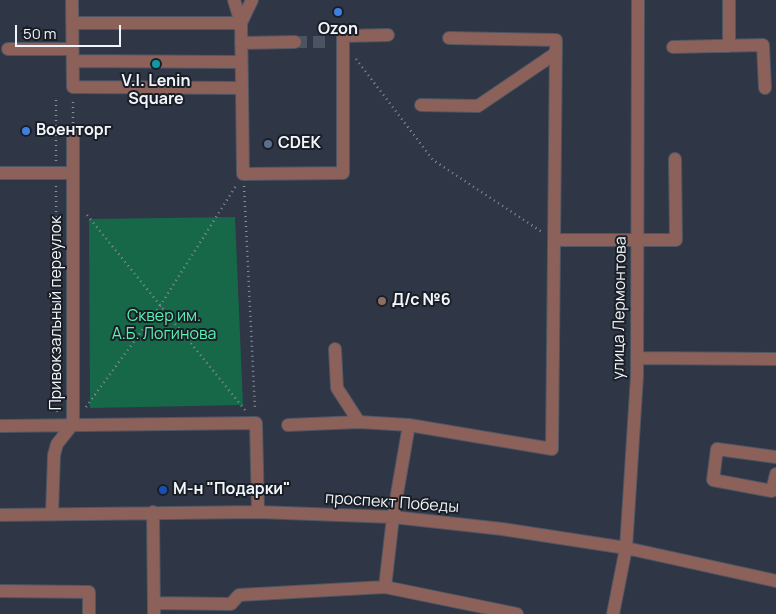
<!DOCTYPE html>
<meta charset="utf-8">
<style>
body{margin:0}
#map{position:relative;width:776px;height:614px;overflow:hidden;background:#2f3646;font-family:Manrope,sans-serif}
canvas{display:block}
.scale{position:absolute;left:15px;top:25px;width:106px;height:22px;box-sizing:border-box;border:2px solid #f1f5fd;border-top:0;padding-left:6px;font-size:15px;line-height:18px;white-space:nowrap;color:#f1f5fd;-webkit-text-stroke:4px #1a1e25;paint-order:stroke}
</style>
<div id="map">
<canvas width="776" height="614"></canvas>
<div class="scale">50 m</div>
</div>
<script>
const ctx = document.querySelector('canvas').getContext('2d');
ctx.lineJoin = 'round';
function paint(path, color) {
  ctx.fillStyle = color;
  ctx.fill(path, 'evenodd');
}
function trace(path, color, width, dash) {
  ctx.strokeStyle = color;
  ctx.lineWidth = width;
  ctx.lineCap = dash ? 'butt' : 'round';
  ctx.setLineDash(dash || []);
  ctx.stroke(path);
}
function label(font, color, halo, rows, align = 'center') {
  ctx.font = font + ' Manrope,sans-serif';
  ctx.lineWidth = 4;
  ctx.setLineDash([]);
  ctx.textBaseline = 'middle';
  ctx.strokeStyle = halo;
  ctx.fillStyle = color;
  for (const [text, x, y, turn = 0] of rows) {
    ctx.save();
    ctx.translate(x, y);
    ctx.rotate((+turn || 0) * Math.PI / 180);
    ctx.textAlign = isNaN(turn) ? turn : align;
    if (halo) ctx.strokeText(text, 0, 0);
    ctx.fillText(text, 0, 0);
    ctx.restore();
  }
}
const green = new Path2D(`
 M235 217 243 405 90 408 89 219Z`);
const minorTunnel = new Path2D(`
 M295 42H326`);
const path = new Path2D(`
 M356 59 433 160 542 232
 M73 123V99
 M56 161V100
 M56 186 57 413
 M244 186 255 410
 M87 215 245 410
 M86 407 160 306 237 184`);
const minor = new Path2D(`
 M72 0 73 87 242 88 241 23 234 0
 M72 23H241
 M241 23 252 0
 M241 43 295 42
 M729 46V0
 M673 47 763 45 765 88
 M8 49H72
 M73 61 241 62
 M242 88 243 174 343 173V36L388 35
 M421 105 478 106 556 53
 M0 173H73
 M554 240H676L675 159
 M335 349 337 388 359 422
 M637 358 776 359
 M288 425 359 422 409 425 552 449 556 40 449 38
 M0 426 256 423 258 512
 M776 457 717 449 713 480 772 491 776 474
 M153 512 154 614
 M52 514 54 455 57 444 73 424V135
 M0 515 258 512 393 517 502 529 626 548 776 581
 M385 587 393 517 409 425
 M0 591 89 592V614
 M154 603 231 604 239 595 385 587 517 614
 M613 614 626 548 637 376 638 0`);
const markers = [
 [338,12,5,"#3f7fe0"],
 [156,64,5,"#0f9aa8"],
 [26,131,5,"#3f7fe0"],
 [268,144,5,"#5c6f8a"],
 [382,301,5,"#8d6e63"],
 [163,490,5,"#1a4fb4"]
];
const poiNames = [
 ["Ozon",338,30,"center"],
 ["V.I. Lenin",156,82,"center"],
 ["Square",156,100,"center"],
 ["Военторг",36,131],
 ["CDEK",278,144],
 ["Д/с №6",392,301],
 ["М-н \"Подарки\"",173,490]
];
const streetNames = [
 ["улица Лермонтова",620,308,-89],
 ["Привокзальный переулок",57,313,-90],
 ["проспект Победы",392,503,4]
];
const parkNames = [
 ["Сквер им.",164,317],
 ["А.Б. Логинова",164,335]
];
paint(green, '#176749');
trace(minorTunnel, '#4c5361', 12, [12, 6]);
trace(minor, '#4e5563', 14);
trace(path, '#8a8f9c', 2.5, [1, 4]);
trace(minor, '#8c615a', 12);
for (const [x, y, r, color] of markers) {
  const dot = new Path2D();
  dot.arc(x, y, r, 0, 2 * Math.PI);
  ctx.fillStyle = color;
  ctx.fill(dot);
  trace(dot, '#1a1e25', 2);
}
label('bold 16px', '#f1f5fd', '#1a1e25', poiNames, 'left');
label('16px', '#f1f5fd', '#1a1e25', streetNames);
label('16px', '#59f1b4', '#1a1e25', parkNames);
</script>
